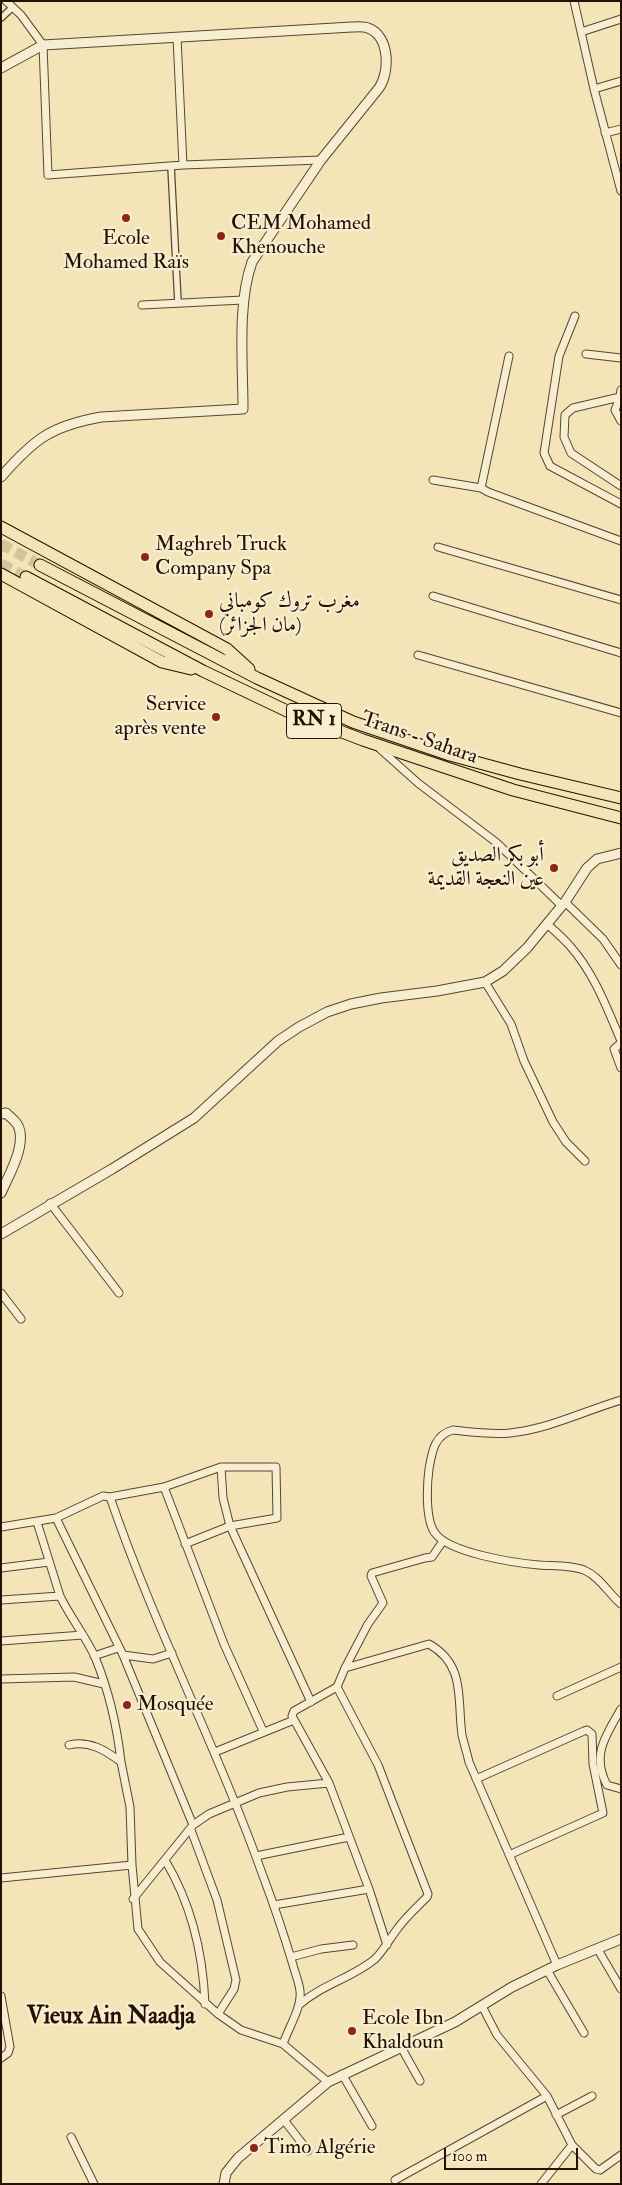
<!DOCTYPE html>
<meta charset="utf-8">
<style>
body{margin:0}
#map{position:relative;width:622px;height:2185px;overflow:hidden;background:#f3e5b8;font-family:"IM FELL Double Pica",serif}
canvas{display:block}
.frame{position:absolute;inset:0;border:2px solid #241102;pointer-events:none}
.scale{position:absolute;left:444px;top:2148px;width:134px;height:22px;box-sizing:border-box;border:2px solid #241102;border-top:0;padding-left:6px;font-size:15px;line-height:18px;white-space:nowrap;color:#241102;-webkit-text-stroke:4px #f7eed1;paint-order:stroke}
</style>
<div id="map">
<canvas width="622" height="2185"></canvas>
<div class="frame"></div>
<div class="scale">100 m</div>
</div>
<script>
const ctx = document.querySelector('canvas').getContext('2d');
ctx.lineJoin = 'round';
function trace(path, color, width, dash) {
  ctx.strokeStyle = color;
  ctx.lineWidth = width;
  ctx.lineCap = dash ? 'butt' : 'round';
  ctx.setLineDash(dash || []);
  ctx.stroke(path);
}
function label(font, color, halo, rows, align = 'center') {
  ctx.font = font + ' "IM FELL Double Pica",Amiri,serif';
  ctx.lineWidth = 4.5;
  ctx.setLineDash([]);
  ctx.textBaseline = 'middle';
  ctx.strokeStyle = halo;
  ctx.fillStyle = color;
  for (const [text, x, y, turn = 0] of rows) {
    ctx.save();
    ctx.translate(x, y);
    ctx.rotate((+turn || 0) * Math.PI / 180);
    ctx.textAlign = isNaN(turn) ? turn : align;
    if (halo) ctx.strokeText(text, 0, 0);
    ctx.fillText(text, 0, 0);
    ctx.restore();
  }
}
const trunkTunnel = new Path2D(`
 M1 544 40 565
 M1 564 26 577`);
const pedestrian = new Path2D(`
 M1 18 13 7
 M171 166 178 303`);
const minor = new Path2D(`
 M6 1 21 15 43 45 48 175 183 165 321 160
 M574 1 594 89 621 191
 M581 32 621 19
 M177 37 183 165
 M594 89 621 81
 M605 133 621 129
 M142 305 243 300
 M575 316 559 356 544 453 550 466 621 504
 M586 354 621 358
 M621 390 620 397 573 408 565 415 564 437 571 453 621 486
 M620 397 615 410 621 421
 M433 480 481 488 488 492 621 541
 M481 488 509 356
 M438 547 621 600
 M433 596 621 653
 M418 655 621 713
 M380 749 418 783 497 843 562 906
 M565 902 603 939 621 965
 M547 924C555 931 563 938 570 946 594 973 607 1008 621 1041
 M485 982 511 1024 524 1061 553 1122 566 1142 585 1161
 M621 1043 614 1049 621 1068
 M50 1203 119 1293
 M1 1293 21 1319
 M621 1400C584 1411 549 1429 510 1433 492 1435 471 1432 453 1430 434 1435 432 1452 429 1469 427 1484 425 1520 435 1533 449 1553 515 1563 539 1565 553 1566 571 1565 584 1570 600 1577 608 1593 621 1604
 M164 1487 224 1644 263 1731
 M110 1497C154 1626 217 1747 263 1876 274 1905 284 1935 293 1965 295 1973 299 1982 300 1991 302 2007 288 2029 283 2044
 M56 1518 123 1655 193 1825
 M37 1522 60 1596
 M1 1527 56 1518 103 1496 110 1497 164 1487 221 1467
 M185 1544 230 1526 277 1518 276 1467H221L223 1498 230 1526 311 1702
 M1 1568 49 1562
 M1 1600 60 1596C70 1617 85 1635 95 1657 109 1691 117 1726 121 1762
 M1 1641 83 1635
 M123 1655 153 1659 172 1653
 M94 1656 118 1648
 M345 1668 429 1644C466 1665 457 1699 462 1735 464 1744 467 1753 469 1762L557 1965
 M1 1679 74 1677 104 1684
 M337 1687 345 1668 368 1624 383 1603 371 1576 372 1573 425 1558 432 1557 443 1541
 M557 1696 621 1667
 M621 1709C606 1735 591 1755 607 1785L621 1789
 M69 1745C89 1740 105 1750 121 1762L130 1807 132 1865
 M215 1752 294 1720
 M476 1779 584 1731 587 1730 592 1734 593 1764 603 1813 509 1855
 M191 1830 217 1900 236 1980 234 1989 218 2014
 M256 1856 349 1837
 M165 1860C192 1905 203 1952 205 2004
 M1 1878 132 1865 138 1929 160 1962 218 2014 241 2030 283 2044 328 2082
 M133 1899 193 1825 209 1814 259 1793 287 1787 329 1783
 M274 1905 369 1889
 M597 1948 621 1989
 M291 1957 321 1949 353 1945
 M547 1970 584 2033
 M1 1996 10 2047 8 2053 1 2058
 M299 2005C321 1985 352 1978 375 1959 384 1950 390 1938 398 1928 406 1917 417 1907 427 1897L428 1894 378 1765 337 1687 294 1711 292 1716 329 1783 369 1889 387 1945
 M482 2006 497 2035 547 2096 572 2145 596 2169 600 2170 621 2155
 M401 2047 420 2081
 M342 2074 372 2126
 M556 2115 592 2096
 M284 2120 308 2151
 M71 2137 94 2184
 M395 2180 547 2096
 M541 2184 572 2145`);
const tertiary = new Path2D(`
 M1 68 43 45 352 27C356 27 363 26 368 28 390 36 390 72 379 88L321 160 252 262C237 304 243 364 243 409L101 417C51 426 34 439 1 477
 M1 1114 6 1113C12 1119 19 1123 20 1132 23 1151 9 1175 1 1193
 M1 1234 112 1169 194 1118 278 1041 299 1027 327 1012 351 1004 381 998 437 991 485 982 503 971 527 948 565 902 587 868 597 859 621 853
 M224 2184 226 2173 238 2158 328 2082 455 2022 512 1987 557 1965 621 1939`);
const trunk = new Path2D(`
 M1 527 227 649 249 669
 M40 565 257 678 353 722 450 755 520 774 621 798
 M1 574 162 662 191 669
 M26 577 203 671 287 711 363 740 513 790 621 818`);
const markers = [
 [126,218,5,"#8f2418"],
 [221,236,5,"#8f2418"],
 [145,557,5,"#8f2418"],
 [209,614,5,"#8f2418"],
 [216,717,5,"#8f2418"],
 [554,868,5,"#8f2418"],
 [127,1705,5,"#8f2418"],
 [352,2031,5,"#8f2418"],
 [254,2148,5,"#8f2418"]
];
const shields = [
 [314,721,55]
];
const shieldNames = [
 ["RN 1",314,721]
];
const poiNames = [
 ["CEM Mohamed",231,224],
 ["Khenouche",231,248],
 ["Ecole",126,239,"center"],
 ["Mohamed Raïs",126,263,"center"],
 ["Maghreb Truck",155,545],
 ["Company Spa",155,569],
 ["مغرب تروك كومباني",219,602],
 ["(مان الجزائر)",219,626],
 ["Service",206,705,"right"],
 ["après vente",206,729,"right"],
 ["أبو بكر الصديق",544,856,"right"],
 ["عين النعجة القديمة",544,880,"right"],
 ["Mosquée",137,1705],
 ["Ecole Ibn",362,2019],
 ["Khaldoun",362,2043],
 ["Timo Algérie",264,2148]
];
const streetNames = [
 ["Trans - Sahara",419,739,19]
];
const quarterNames = [
 ["Vieux Ain Naadja",111,2018]
];
trace(trunkTunnel, '#d4c59d', 11, [11, 5.5]);
trace(pedestrian, '#584630', 8);
trace(minor, '#584630', 9);
trace(tertiary, '#584630', 11);
trace(trunk, '#241102', 13);
trace(pedestrian, '#f7eed1', 5.5);
trace(minor, '#f7eed1', 7);
trace(tertiary, '#f7eed1', 9);
trace(trunk, '#f3e5b8', 11);
for (const [x, y, r, color] of markers) {
  const dot = new Path2D();
  dot.arc(x, y, r, 0, 2 * Math.PI);
  ctx.fillStyle = color;
  ctx.fill(dot);
  trace(dot, '#f7eed1', 2);
}
for (const [x, y, w] of shields) {
  const box = new Path2D();
  box.roundRect(x - w / 2, y - 17.5, w, 35, 4);
  ctx.fillStyle = '#f7eed1';
  ctx.fill(box);
  trace(box, '#241102', 1);
}
label('bold 20px', '#241102', null, shieldNames);
label('21px', '#241102', '#f7eed1', poiNames, 'left');
label('21px', '#241102', '#f7eed1', streetNames);
label('bold 24px', '#241102', '#f7eed1', quarterNames);
</script>
